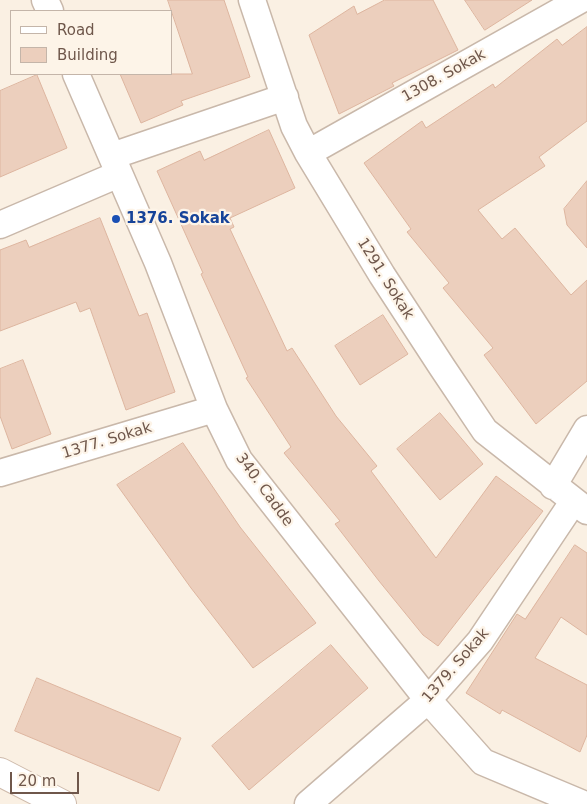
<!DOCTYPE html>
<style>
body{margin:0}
#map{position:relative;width:587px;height:804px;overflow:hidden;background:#faf0e3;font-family:"DejaVu Sans",sans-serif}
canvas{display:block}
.legend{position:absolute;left:10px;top:10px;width:162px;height:65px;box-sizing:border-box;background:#fdf4e8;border:1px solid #c4b5a9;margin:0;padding:6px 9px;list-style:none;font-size:15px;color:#6f574b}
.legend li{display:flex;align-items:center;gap:10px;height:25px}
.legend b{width:25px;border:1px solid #c4b5a9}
.scale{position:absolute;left:10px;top:772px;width:69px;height:22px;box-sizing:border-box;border:2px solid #6f574b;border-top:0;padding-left:6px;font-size:15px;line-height:18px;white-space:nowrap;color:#6f574b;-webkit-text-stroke:4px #fdf4e8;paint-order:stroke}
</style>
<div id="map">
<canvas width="587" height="804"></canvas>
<ul class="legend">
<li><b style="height:6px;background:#fff"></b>Road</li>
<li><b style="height:14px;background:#eccfbd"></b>Building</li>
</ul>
<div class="scale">20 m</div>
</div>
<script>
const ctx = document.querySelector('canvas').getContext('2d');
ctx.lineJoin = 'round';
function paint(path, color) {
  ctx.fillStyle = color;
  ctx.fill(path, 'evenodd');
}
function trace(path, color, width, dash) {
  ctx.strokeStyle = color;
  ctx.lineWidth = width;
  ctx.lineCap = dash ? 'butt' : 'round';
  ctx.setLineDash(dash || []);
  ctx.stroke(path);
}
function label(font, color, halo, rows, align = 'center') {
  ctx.font = font + ' "DejaVu Sans",sans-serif';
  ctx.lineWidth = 4.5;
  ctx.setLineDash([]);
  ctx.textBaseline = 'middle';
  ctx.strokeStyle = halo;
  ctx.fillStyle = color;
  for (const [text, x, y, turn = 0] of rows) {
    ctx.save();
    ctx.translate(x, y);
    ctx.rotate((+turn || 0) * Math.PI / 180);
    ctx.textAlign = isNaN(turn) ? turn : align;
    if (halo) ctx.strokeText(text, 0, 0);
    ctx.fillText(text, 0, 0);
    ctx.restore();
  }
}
const building = new Path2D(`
 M168 0H224L250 77 181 101 183 105 141 123 120 74H192Z
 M385 0H433L458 50 392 83 394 86 339 114 309 35 354 6 357 14Z
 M465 0H532L485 30Z
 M587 27V121L539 157 545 166 478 210 502 239 515 228 571 295 587 280V381L536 424 484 355 493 348 443 288 449 283 407 232 411 229 364 163 422 121 426 128 493 84 495 88 557 39 562 45Z
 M37 75 67 148 0 177V91Z
 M269 130 295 188 230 218 234 227 230 229 287 351 292 348 336 416 377 466 371 471 436 558 496 476 543 511 438 646 423 635 379 581 335 524 340 521 284 453 291 447 246 378 248 377 201 274 203 273 157 171 200 151 204 160Z
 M587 181V248L567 225 564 209Z
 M100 218 139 316 147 313 175 392 126 410 90 308 80 312 76 302 0 331V250L26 240 29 247Z
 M383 315 408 354 360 385 335 346Z
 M23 360 51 434 12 449 0 416V369Z
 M440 413 483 464 440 500 397 449Z
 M183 443 240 527 316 623 253 668 191 588 117 485Z
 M575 545 587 553V635L561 617 535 658 587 685V735L580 752 502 710 500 714 466 693 517 614 525 619Z
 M331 645 368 688 249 790 212 746Z
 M37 678 181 738 159 791 15 731Z`);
const minor = new Path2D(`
 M45 0 50 11
 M252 0 294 126 308 153 382 275 442 367 485 431 587 511
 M76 74 158 263 214 409 239 460 428 700 483 762 583 804
 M308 153 580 0
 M112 156 285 97
 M0 225 119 174
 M0 473 214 409
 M553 486 587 429
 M308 804 428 700 480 641 573 502`);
const secondary = new Path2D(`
 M0 772 62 804`);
const markers = [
 [116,219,5,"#1a4fb4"]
];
const streetNames = [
 ["1308. Sokak",444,76,-29],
 ["1291. Sokak",385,279,58],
 ["1377. Sokak",107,441,-17],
 ["340. Cadde",264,490,54],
 ["1379. Sokak",456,666,-49]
];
const transitNames = [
 ["1376. Sokak",126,219]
];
paint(building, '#eccfbd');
trace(building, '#ddb59f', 1);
trace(minor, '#c9b8aa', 29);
trace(secondary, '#cebaab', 30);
trace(minor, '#fff', 26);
trace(secondary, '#fff', 28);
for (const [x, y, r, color] of markers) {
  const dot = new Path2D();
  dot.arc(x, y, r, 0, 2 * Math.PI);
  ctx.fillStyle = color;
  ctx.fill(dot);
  trace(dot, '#fdf4e8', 2);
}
label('15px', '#6f574b', '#fdf4e8', streetNames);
label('bold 15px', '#164399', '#fdf4e8', transitNames, 'left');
</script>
